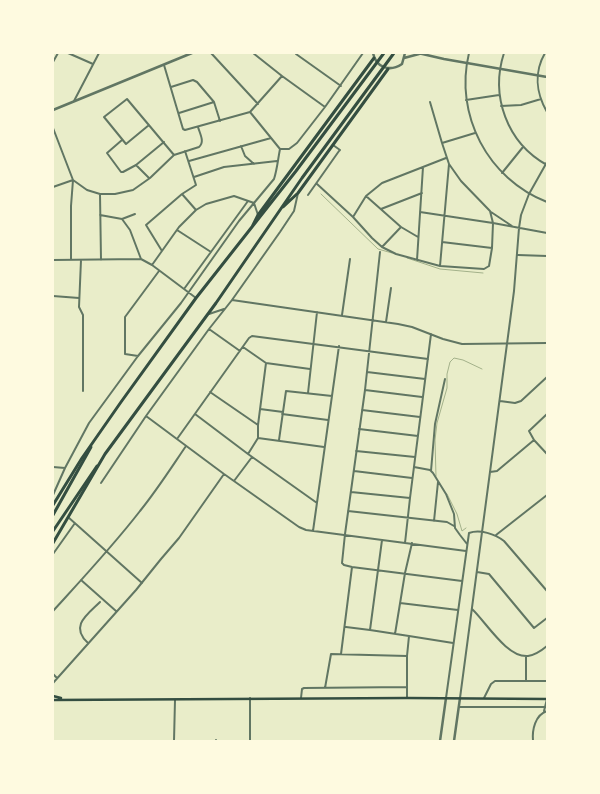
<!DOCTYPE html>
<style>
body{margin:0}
#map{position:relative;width:600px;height:794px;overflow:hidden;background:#e9edc9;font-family:Signika,sans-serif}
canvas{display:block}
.frame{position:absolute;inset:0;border:54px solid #fefae0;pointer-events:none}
</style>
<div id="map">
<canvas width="600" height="794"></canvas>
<div class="frame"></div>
</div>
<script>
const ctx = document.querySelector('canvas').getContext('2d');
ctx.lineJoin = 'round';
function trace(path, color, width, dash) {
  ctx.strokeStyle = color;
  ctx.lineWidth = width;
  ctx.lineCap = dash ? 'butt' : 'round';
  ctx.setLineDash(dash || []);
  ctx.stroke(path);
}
const stream = new Path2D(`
 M321 194 378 249 392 253
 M407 258 440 269 483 273
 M436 476 435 440 437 423 447 388V374L450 362 454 358 463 360 482 369
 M447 494 457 514 462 531 466 528`);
const minor = new Path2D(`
 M68 53 93 64
 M211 53 258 104
 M253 53 282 76 325 107
 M469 53C454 115 488 179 547 202
 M504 53C490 96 507 143 547 165
 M545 53C534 72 536 93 547 112
 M296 54 341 86
 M53 62 58 53
 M164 65 183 129 185 130 250 112 282 76
 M171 87 193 80 197 82 214 102 220 121
 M466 100 499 95
 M74 101 99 53
 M501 106 521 105 541 99
 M179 113 214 102
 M149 125 126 144 104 117 127 99 174 155
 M53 128 73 180 87 190 100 194H115L133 190 150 178 174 155 199 147C205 142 200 134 198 127
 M122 140 107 153 121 172H123L136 165 164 142
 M442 143 475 133
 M241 146 245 156 254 164
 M280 149H289L297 143 325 107 363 53
 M189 161 271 138
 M136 165 149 178
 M502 173 523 147
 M194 177 224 167 277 161
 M317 184 353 217 372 238 382 247 396 254 440 266 484 269 489 266 492 248 493 223 490 211 461 181 449 164 442 143 430 102
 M53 187 73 180 71 206V260
 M100 194 101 260
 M182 194 196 210
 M308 195 339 151 340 150 333 145
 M366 196 401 227 418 237
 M381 209 422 193
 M420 212 493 223 547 233
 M491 212 512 226
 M100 215 122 219 135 214
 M353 217 366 196 382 183 446 158
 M122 219 130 230 141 259
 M177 230 211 252
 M442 242 492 248
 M382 247 401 227
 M162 251 146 225 182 194 196 185 185 151
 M380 252 365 390 345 534 342 563 344 565 352 567 462 581
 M518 255 547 256
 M53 260 141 259 152 265 196 298
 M81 260 79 307 83 315V391
 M417 260 423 167
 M152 265 179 227 196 210 206 204 234 196 254 203 258 215
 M440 266 449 164
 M184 289 248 201
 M53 296 79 298
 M232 300 398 324 412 327 443 339 462 344 547 343
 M209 314 224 309
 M342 315 350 259
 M386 322 391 288
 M209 329 240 351
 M243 347 266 363 310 369
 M138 356 125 354V317L159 271
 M367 372 425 379
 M365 390 422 397
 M210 392 258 425
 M308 393 317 312
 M500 401 515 403 521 401 547 377
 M260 409 283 412
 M362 410 420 417
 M195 414 248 454 317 503
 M282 414 328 420
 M547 414 529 431 534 440 547 454
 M146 416 224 474 299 527 306 530 466 551
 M359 429 418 436
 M258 438V425L266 363
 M177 439 249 338 252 336 428 359
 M279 440 286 391 332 396
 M356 451 415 457
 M248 454 258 438 324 447
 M53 467 65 468
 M414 467 430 470 433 473 446 494 454 514 455 528 460 535 467 544
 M354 471 412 478
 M431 471 435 424 445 379
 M490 472 497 471 534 440
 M234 481 252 457
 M101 483 146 416 209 329 232 300 280 232 294 211 298 193
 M351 492 410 498
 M53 495 65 468 89 423 138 356 181 303 239 221 274 179C277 170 278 159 280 149L250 112
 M348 511 447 522 454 526
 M68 517 142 583
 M434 521 438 482
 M313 531 339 346
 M496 535 547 495
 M382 540 370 630 409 636 407 656V698
 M405 543 410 498 431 334
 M53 554 75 523
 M477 572 489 574 534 628 547 618
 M81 580 116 611
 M400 603 458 610
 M472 609C486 622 507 658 528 656 535 655 541 651 547 646
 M53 611C83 578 113 546 140 511 157 490 171 468 186 446
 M346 627 370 630
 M395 634 405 573 412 543
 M409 636 453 643
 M88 643C69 626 88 614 100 602
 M341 654 352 567
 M53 674 57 678
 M526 680V656
 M53 683 136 590 161 559 179 538 224 474
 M325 688 331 654 407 656
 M250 698V741
 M301 698 302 689 304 688 407 687
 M446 698 469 533C480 529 495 534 504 541L547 591
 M460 698 514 291 519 228 521 215 529 194 547 162
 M484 698 491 684 495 681H547
 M459 707H547
 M544 711 547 699
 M174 741 175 700
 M216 741V740
 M533 741C532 730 535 715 547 711`);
const tertiary = new Path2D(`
 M373 53C376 68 390 72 402 64L405 53
 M418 53 444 59 547 77
 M404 58 419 54
 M53 110 192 53
 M440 741 446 698
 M454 741 460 698`);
const secondary = new Path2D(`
 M53 696 61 698
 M53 700 407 698 547 699`);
const primary = new Path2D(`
 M53 515 91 447
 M53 531 97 466`);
const trunk = new Path2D(`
 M283 207 298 193 388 69
 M252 227 258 215 374 58
 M53 505 82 458 121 402 196 298 296 171 384 53
 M53 543 105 454 216 303 302 178 394 53`);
trace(stream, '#a3b18a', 1);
trace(minor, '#617663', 2);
trace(tertiary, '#617663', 2.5);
trace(secondary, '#344e41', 2.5);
trace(primary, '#344e41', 3);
trace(trunk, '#344e41', 3);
</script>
